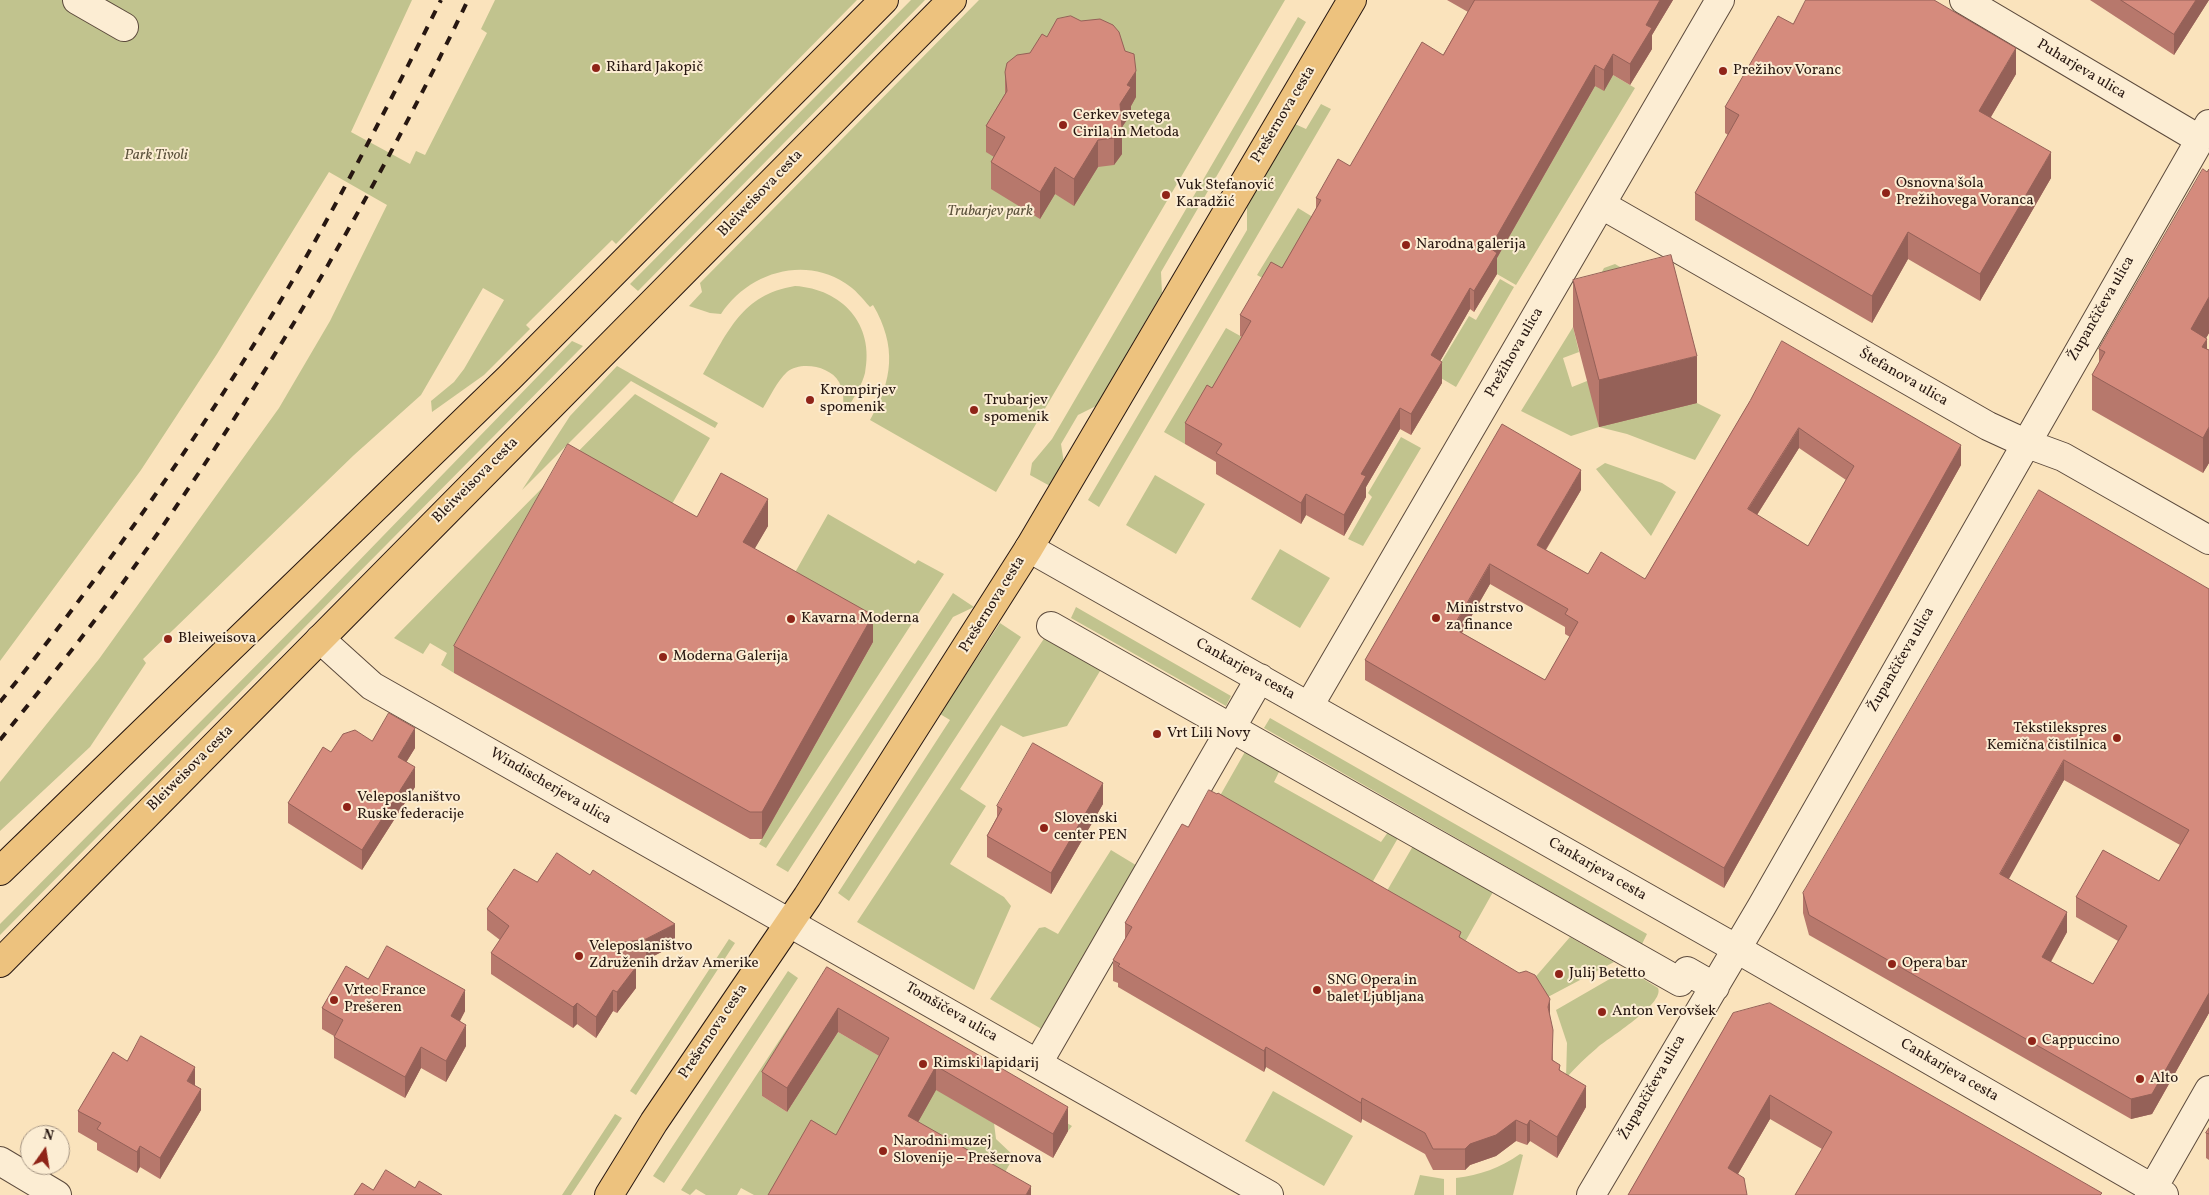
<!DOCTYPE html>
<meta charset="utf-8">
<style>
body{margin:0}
#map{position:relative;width:2209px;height:1195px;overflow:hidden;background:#fae3bc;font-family:Vollkorn,serif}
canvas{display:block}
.north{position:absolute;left:20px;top:1125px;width:50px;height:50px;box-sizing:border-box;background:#fcedd3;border:1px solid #a79785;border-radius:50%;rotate:13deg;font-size:14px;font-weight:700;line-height:20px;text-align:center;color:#271711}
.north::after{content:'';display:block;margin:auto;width:18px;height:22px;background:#8f2418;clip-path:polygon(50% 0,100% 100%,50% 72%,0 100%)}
</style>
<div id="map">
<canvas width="2209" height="1195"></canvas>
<div class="north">N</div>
</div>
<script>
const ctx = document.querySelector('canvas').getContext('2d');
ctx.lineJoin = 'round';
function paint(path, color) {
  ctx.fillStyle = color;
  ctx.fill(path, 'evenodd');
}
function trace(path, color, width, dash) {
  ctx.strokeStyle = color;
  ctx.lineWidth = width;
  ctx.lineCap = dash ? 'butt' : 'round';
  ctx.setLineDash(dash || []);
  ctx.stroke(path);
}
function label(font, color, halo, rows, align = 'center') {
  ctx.font = font + ' Vollkorn,serif';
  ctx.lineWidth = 4;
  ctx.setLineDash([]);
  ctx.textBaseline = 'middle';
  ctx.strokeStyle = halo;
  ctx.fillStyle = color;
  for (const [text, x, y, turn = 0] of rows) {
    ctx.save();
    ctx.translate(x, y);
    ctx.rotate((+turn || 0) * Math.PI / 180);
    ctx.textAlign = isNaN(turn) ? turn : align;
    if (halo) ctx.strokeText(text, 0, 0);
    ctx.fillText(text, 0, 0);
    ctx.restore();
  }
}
const green = new Path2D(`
 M0 0H412L351 132 410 164 416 151 425 155 487 33 481 29 495 0H857L616 244 612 240 533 318 526 325 530 329 484 375 432 412 431 401 454 382 464 369 504 300 483 288 421 395 354 455 143 659 146 663 90 747 0 831V782L99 659 279 408 330 321 387 205 329 172 217 354 141 470 0 661Z
 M911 0H925L638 291 630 284Z
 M979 0H1285L996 492 870 420C893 380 897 346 873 305L870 307C862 298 855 289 845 283 802 255 747 274 721 314L710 313 689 306 702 292 700 283Z
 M1298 17 1306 22 1161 272 1162 293 1096 406 1078 415 1061 444 1064 463 1050 486 1030 475 1032 463 1052 439Z
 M1613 75 1635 88 1516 285 1490 270 1595 86Z
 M1321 104 1331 109 1099 507 1088 500 1247 230V207L1295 124 1306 129Z
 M1298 208 1316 219 1282 289 1257 275Z
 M1615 264 1669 296 1573 327 1579 352 1563 358 1572 387 1587 381 1697 403 1721 415 1695 460 1627 434 1599 427 1571 436 1521 411 1573 327 1604 268Z
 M1500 279 1514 287 1456 387 1434 374 1469 316 1476 320Z
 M795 286C842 289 875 324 865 373 862 385 854 397 848 408L843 405C844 397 843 389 839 382 830 366 801 361 787 372 777 381 770 397 763 408L703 374C729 331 741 295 795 286Z
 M1226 328 1251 342 1207 407 1185 444 1164 432Z
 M572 341 583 346 0 935V924L318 603Z
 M617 366 718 423 715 428 631 381 522 490 570 416Z
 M635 394 710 438 661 523 568 471 454 673 441 665 447 653 430 643 423 654 394 638Z
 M1401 437 1421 448 1363 546 1348 539 1372 497 1368 493Z
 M1605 463 1662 483 1676 492 1651 536 1596 469Z
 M1155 475 1205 504 1176 554 1126 525Z
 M828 514 915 564 918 560 944 574 766 848 759 844 873 642 784 592Z
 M1280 549 1330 578 1300 628 1251 599Z
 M953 593 974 607 953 617 788 872 776 865Z
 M1076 607 1231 696 1226 706 1071 618Z
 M1000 623 1021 637 849 901 838 893 950 720 940 714Z
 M1047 634 1103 666 1067 726 1023 737 1001 725 960 789 986 806 950 864 1004 897 1011 906 974 990 857 922Z
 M1270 718 1647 934 1642 944 1264 728Z
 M1246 750 1280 770 1274 782 1381 842 1388 832 1398 838 1369 888 1217 801Z
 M1413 846 1493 892 1465 942 1384 896Z
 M1111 850 1139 867 1045 1031 990 999 1039 928 1045 927 1058 934Z
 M1570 937 1614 962 1546 998 1532 981Z
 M729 939 735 943 636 1095 630 1091Z
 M1627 969 1658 988C1665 1004 1608 1038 1597 1048 1586 1057 1576 1067 1566 1078L1567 1043 1556 1010Z
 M788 971 798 978 664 1183 653 1176Z
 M819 980 1072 1126 1068 1131 827 991 762 1096 787 1112 838 1032 994 1123 996 1139 1014 1156 997 1187 782 1195H754L741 1188 737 1195H706L696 1189 690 1195 681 1190Z
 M1273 1091 1353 1136 1324 1186 1245 1141Z
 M615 1114 622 1118 571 1195H562Z
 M1520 1154 1523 1155 1513 1195H1456V1178C1480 1175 1500 1168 1520 1154Z
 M1420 1175 1444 1179V1195H1414Z`);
const minor = new Path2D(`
 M77 0 124 27
 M1964 0 2199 139
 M1602 205 1988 426 2025 443 2063 457 2209 540
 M1029 548 1737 949 2164 1195
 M1051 626 1680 982 1687 971 1715 987
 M320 639 372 686 1269 1195
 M1309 706 1720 0
 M1038 1063 1260 678
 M0 1161 57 1195
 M1591 1195 1762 906 2209 124
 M2149 1195 2209 1090`);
const major = new Path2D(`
 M0 871 510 377 884 0
 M0 963 952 0
 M609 1195 654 1122 807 897 1029 548 1352 0`);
const rail = new Path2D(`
 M0 702C109 567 209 423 297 273 348 184 395 92 441 0
 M0 740C41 689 83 637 122 584 254 400 370 204 468 0`);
const wall = new Path2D(`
 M1447 0H1673L1652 35V49L1630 85 1613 75 1604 91 1595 86 1497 258V274L1474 312 1470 309 1440 361 1442 383 1411 435 1400 429 1366 487V497L1344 536 1306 515 1301 524 1216 474V462L1185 444V423L1212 388 1242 337 1240 336V315L1282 268 1316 209V198L1350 166 1443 55 1468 12Z
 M2090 0H2209L2174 55Z
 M1081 21 1136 97 1131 106V114L1122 127V154L1114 165 1098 167 1074 206 1055 194 1040 219 991 189V162L994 157 986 152V126L1005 94V72L1030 53 1047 37Z
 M1793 24 2016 74 1991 117 2051 178 1980 301 1908 259 1872 323 1695 220V193L1728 135 1725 133V107Z
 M2209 169V333L2206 338 2207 349 2209 350V463L2203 473 2092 410V375L2099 363V349Z
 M1573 280 1697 403 1599 427 1573 327Z
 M1750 401 1961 465 1724 888 1365 680V660L1581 490 1546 550 1588 574 1645 579ZM1799 448 1846 480 1808 546 1757 515ZM1490 584 1565 627V634L1570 637 1545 680 1462 633Z
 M697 517 768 526 754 549 873 642 762 839H750L454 673V646Z
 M2209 589V1013L2152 1114 2131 1119 1809 935 1803 913V893ZM2064 780 2180 845 2159 881 2076 897V917L2118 941 2093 984 2051 962 2067 932 2008 879Z
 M372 741 415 748 406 762 415 787 362 870 288 823V803L331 752Z
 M1103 804 1051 894 987 857V836L997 817V806Z
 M1188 827 1461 938 1550 1018 1553 1060 1586 1107 1557 1158 1530 1141 1527 1145 1516 1141 1496 1156 1470 1165 1465 1170H1433L1425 1154 1362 1119 1361 1123 1266 1067 1264 1072 1118 987V983L1113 981V960L1125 939V923Z
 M537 882 675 945 646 960 630 962 636 988 617 1013 613 1011 596 1038 577 1024 573 1028 491 974V953L500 940 487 930V909Z
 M827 967 1068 1131 1053 1158 936 1090 918 1122 1031 1195 836 1135 879 1056 838 1032 787 1112 762 1096V1072Z
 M368 979 465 1011 460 1021 466 1046 446 1082 421 1068 405 1098 334 1058V1036L322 1029V1008Z
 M1733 1013 2102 1195 1822 1149 1770 1119 1738 1174 1628 1195Z
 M127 1061 195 1086 201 1110 160 1179 140 1167 137 1173 97 1150V1143L78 1132V1111Z
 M2209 1128V1160L2206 1158V1133Z`);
const shadedWall = new Path2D(`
 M1660 0H1673L1652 35V49L1630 85V64L1646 25Z
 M2196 0H2209L2174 55V34Z
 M2016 48V74L1979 137V111Z
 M1613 54V75L1604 91V70Z
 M1595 65V86L1497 258V274L1474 312V291L1490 248Z
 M1136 71V97L1131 106V114L1120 130V104L1127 85Z
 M1122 128V154L1114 165V138Z
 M1098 140V167L1074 206V179Z
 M2051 152V178L1980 301V274Z
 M1055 167V194L1040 219V192Z
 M1908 232V259L1872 323V296Z
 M1470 288V309L1431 377V355Z
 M2209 297V333L2191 365V329Z
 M2207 339V374L2202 347Z
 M1697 356V403L1599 427V380Z
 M1442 362V383L1411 435V414Z
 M1400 408V429L1366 487V497L1344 536V515L1361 474Z
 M2209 427V463L2203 473V438Z
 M1799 428V448L1748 529V509Z
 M1961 445V465L1724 888V868Z
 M1581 470V490L1537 564V545Z
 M1306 494V515L1301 524V503Z
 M768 499V526L743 569V542Z
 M1490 564V584L1453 648V628Z
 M873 615V642L762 839V812Z
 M415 728V748L398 776V757Z
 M2064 760V780L2000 895V874Z
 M415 767V787L362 870V850Z
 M1103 783V804L1051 894V873Z
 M2067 912V932L2042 977V957Z
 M675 924V945L646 960V939Z
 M636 967V988L617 1013V992Z
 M465 990V1011L451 1037V1016Z
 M613 990V1011L596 1038V1017Z
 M2209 993V1013L2152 1114 2131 1119V1099Z
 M1550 999V1020L1548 1007Z
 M577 1003V1024L573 1028V1007Z
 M838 1008V1032L787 1112V1088Z
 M466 1025V1046L446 1082V1061Z
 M421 1047V1068L405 1098V1077Z
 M1266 1047V1067L1264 1072V1051Z
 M936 1066V1090L908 1140V1116Z
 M195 1067V1088L187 1081Z
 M1586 1086V1107L1557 1158V1137Z
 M201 1089V1110L160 1179V1158Z
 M1770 1095V1119L1728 1191V1168Z
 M1362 1098V1119L1361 1123V1103Z
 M1068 1107V1131L1053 1158V1134Z
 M1516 1120V1141L1496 1156 1470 1165 1465 1170V1149L1470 1144Z
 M1530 1120V1141L1527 1145V1125Z
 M140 1146V1167L137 1173V1152Z
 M1031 1186V1195H1026Z`);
const building = new Path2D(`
 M1475 0H1660L1646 25 1652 28 1630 64 1613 54 1604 70 1595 65 1490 248 1497 253 1474 291 1470 288 1431 355 1442 362 1411 414 1400 408 1361 474 1366 476 1344 515 1306 494 1301 503 1216 453 1222 444 1185 423 1207 385 1212 388 1251 321 1240 315 1271 262 1282 268 1321 200 1316 198 1338 159 1350 166 1422 42 1443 55Z
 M1806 0H1934L2016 48 1979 111 2051 152 1980 274 1908 232 1872 296 1695 193 1739 115 1725 107 1778 16 1793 24Z
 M2121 0H2196L2174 34Z
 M1071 16 1081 21 1100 19 1113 25 1119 32 1125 51 1134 54 1136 71 1127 85 1131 87 1120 104 1122 128 1114 138 1098 140 1074 179 1055 167 1040 192 991 162 1005 137 986 126 1007 91 1005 72 1007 63 1017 55 1030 53 1042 34 1047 37 1057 19Z
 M2203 169 2207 172 2209 169V297L2191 329 2207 339 2202 347 2209 350V427L2203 438 2092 375 2105 352 2099 349Z
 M1671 255 1697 356 1599 380 1573 280Z
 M1782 341 1961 445 1724 868 1365 660 1502 424 1581 470 1537 545 1588 574 1601 552 1645 579 1750 401ZM1799 428 1854 466 1808 546 1748 509ZM1490 564 1568 609 1565 614 1578 622 1545 680 1453 628Z
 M568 444 697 517 721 473 743 485 768 499 743 542 873 615 762 812H750L454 646Z
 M2039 490 2209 589V993L2152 1094 2131 1099 1809 915 1803 893ZM2064 760 2189 830 2159 881 2103 850 2076 897 2127 926 2093 984 2042 957 2067 912 2000 874Z
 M389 713 415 728 398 757 415 767 362 850 288 803 323 747 331 752 343 734 355 730 372 741Z
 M1033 743 1103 783 1051 873 987 836 1002 809 997 806Z
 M1209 790 1217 794 1218 793 1461 932 1459 937 1519 973 1526 971 1535 975 1550 999 1548 1007 1553 1030 1552 1060 1560 1065 1559 1070 1586 1086 1557 1137 1530 1120 1527 1125 1516 1120 1496 1135 1470 1144 1465 1149H1433L1425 1133 1362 1098 1361 1103 1266 1047 1264 1051 1118 966 1120 964 1113 960 1132 927 1125 923 1182 824 1188 827Z
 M557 853 590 875 593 870 675 924 646 939 607 945 636 967 617 992 613 990 596 1017 577 1003 573 1007 491 953 509 926 487 909 514 869 537 882Z
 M387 946 465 990 451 1016 466 1025 446 1061 421 1047 405 1077 334 1037 343 1020 322 1008 346 966 368 979Z
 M827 967 1068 1107 1053 1134 936 1066 908 1116 1031 1186 1026 1195H768L811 1120 836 1135 889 1038 838 1008 787 1088 762 1072Z
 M1770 1003 2102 1193 2100 1195H1795L1832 1132 1770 1095 1728 1168 1744 1178 1747 1195H1628L1733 1013Z
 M141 1036 195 1067 187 1081 201 1089 160 1158 140 1146 137 1152 97 1129 101 1123 78 1111 113 1052 127 1061Z
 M2209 1128V1134L2206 1133Z
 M386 1170 415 1188 419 1181 442 1195H354L362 1183 373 1190Z`);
const markers = [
 [596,68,5,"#8f2418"],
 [1723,71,5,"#8f2418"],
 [1063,125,5,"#8f2418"],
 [1886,193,5,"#8f2418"],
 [1166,195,5,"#8f2418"],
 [1406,245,5,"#8f2418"],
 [810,400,5,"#8f2418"],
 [974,410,5,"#8f2418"],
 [1436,618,5,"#8f2418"],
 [791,619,5,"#8f2418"],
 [168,639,5,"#8f2418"],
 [663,657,5,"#8f2418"],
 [1157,734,5,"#8f2418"],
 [2117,738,5,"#8f2418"],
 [347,807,5,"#8f2418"],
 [1044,828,5,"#8f2418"],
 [579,956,5,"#8f2418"],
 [1892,964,5,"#8f2418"],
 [1559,974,5,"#8f2418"],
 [1317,990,5,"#8f2418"],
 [334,1000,5,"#8f2418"],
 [1602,1012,5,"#8f2418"],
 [2032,1041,5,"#8f2418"],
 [923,1064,5,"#8f2418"],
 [2140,1079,5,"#8f2418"],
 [883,1151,5,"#8f2418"]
];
const poiNames = [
 ["Rihard Jakopič",606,68],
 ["Prežihov Voranc",1733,71],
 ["Cerkev svetega",1073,116],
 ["Cirila in Metoda",1073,133],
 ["Osnovna šola",1896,184],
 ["Prežihovega Voranca",1896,201],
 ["Vuk Stefanović",1176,186],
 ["Karadžić",1176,203],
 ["Narodna galerija",1416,245],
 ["Krompirjev",820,391],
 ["spomenik",820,408],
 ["Trubarjev",984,401],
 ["spomenik",984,418],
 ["Ministrstvo",1446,609],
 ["za finance",1446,626],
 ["Kavarna Moderna",801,619],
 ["Bleiweisova",178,639],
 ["Moderna Galerija",673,657],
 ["Tekstilekspres",2107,729,"right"],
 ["Kemična čistilnica",2107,746,"right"],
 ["Vrt Lili Novy",1167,734],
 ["Veleposlaništvo",357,798],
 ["Ruske federacije",357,815],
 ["Slovenski",1054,819],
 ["center PEN",1054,836],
 ["Veleposlaništvo",589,947],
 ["Združenih držav Amerike",589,964],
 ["Opera bar",1902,964],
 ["Julij Betetto",1569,974],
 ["SNG Opera in",1327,981],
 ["balet Ljubljana",1327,998],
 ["Vrtec France",344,991],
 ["Prešeren",344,1008],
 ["Anton Verovšek",1612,1012],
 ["Cappuccino",2042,1041],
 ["Rimski lapidarij",933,1064],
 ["Alto",2150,1079],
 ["Narodni muzej",893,1142],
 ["Slovenije – Prešernova",893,1159]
];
const streetNames = [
 ["Puharjeva ulica",2081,70,31],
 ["Prešernova cesta",1284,115,-59],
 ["Bleiweisova cesta",761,194,-46],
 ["Župančičeva ulica",2102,309,-60],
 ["Prežihova ulica",1515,353,-60],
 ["Štefanova ulica",1903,378,30],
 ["Bleiweisova cesta",476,481,-45],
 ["Prešernova cesta",993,605,-58],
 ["Župančičeva ulica",1902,660,-60],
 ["Cankarjeva cesta",1245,670,29],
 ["Bleiweisova cesta",191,769,-45],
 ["Windischerjeva ulica",550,787,30],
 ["Cankarjeva cesta",1597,870,30],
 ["Tomšičeva ulica",951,1013,30],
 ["Prešernova cesta",714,1032,-56],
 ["Cankarjeva cesta",1949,1071,30],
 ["Župančičeva ulica",1653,1088,-60]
];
const parkNames = [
 ["Park Tivoli",156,156],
 ["Trubarjev park",990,212]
];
paint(green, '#c1c38e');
trace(minor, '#5c4a3c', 30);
trace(major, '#271711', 30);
trace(minor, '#fcedd3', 28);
trace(major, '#edc27e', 28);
trace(rail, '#271711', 4, [9, 9]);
paint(wall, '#b7786c');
paint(shadedWall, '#956158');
paint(building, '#d58b7d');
trace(building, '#956158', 1);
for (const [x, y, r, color] of markers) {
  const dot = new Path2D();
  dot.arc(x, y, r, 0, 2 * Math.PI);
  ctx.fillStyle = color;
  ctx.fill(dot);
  trace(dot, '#fcedd3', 2);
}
label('15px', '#271711', '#fcedd3', poiNames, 'left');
label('15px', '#271711', '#fcedd3', streetNames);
label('italic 15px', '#5d533d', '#fcedd3', parkNames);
</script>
